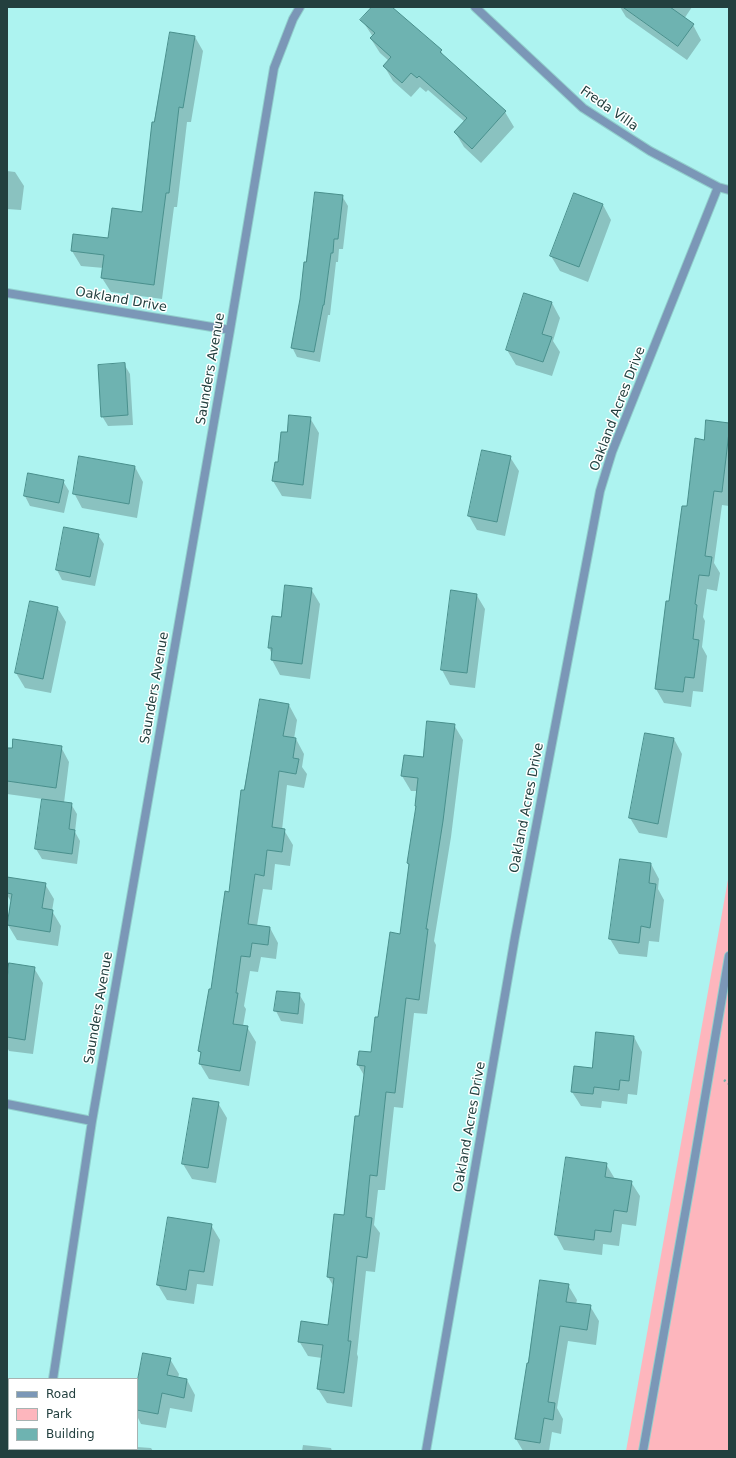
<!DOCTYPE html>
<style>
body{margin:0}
#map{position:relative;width:736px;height:1458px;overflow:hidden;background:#adf3f0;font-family:"DejaVu Sans",sans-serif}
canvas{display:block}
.frame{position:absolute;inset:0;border:8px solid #23403f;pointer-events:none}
.legend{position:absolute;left:8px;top:1378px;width:130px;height:72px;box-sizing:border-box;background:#fff;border:1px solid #a7b3b2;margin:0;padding:5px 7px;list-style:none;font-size:12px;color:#23403f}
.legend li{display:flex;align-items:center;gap:8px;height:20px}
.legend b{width:20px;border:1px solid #a7b3b2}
</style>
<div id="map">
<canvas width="736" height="1458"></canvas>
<div class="frame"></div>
<ul class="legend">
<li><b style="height:5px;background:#7b97b7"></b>Road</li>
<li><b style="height:11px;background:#fdb6bd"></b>Park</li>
<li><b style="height:11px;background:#6eb3b1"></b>Building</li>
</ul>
</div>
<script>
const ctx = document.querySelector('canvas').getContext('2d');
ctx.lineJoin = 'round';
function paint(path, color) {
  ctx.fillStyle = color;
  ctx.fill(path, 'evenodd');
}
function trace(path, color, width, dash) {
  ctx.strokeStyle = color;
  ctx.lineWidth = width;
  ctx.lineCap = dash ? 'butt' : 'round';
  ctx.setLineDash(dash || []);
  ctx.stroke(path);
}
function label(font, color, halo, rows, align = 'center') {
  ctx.font = font + ' "DejaVu Sans",sans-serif';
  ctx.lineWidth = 3;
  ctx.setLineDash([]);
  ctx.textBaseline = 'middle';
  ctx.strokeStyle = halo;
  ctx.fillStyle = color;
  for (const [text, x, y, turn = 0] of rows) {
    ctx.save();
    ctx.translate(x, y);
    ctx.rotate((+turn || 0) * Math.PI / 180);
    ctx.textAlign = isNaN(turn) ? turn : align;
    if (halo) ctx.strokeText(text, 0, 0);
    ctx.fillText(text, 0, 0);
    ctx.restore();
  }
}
const green = new Path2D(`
 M729 874V1451H626Z`);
const shadow = new Path2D(`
 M373 7H391L441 51 444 57 505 112 514 127 481 163 464 147 455 132 465 122 428 90 426 92 420 87 411 97 393 81 384 66 389 61 380 53 371 39 373 37 362 20Z
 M620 7H692L684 19 693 25 701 40 687 60 626 17Z
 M195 37 203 51 191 122H187L177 207H174L162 299 111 292 102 278 104 268 81 266 72 251 109 239 143 213 155 123Z
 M7 171 15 172 24 186 21 210 7 209Z
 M342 196 348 206 343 249H339L338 262H336L330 315H328L320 362 297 357 292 347 307 264Z
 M603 205 611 220 588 282 560 271 551 256Z
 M525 294 552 303 560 318 553 341 560 352 552 376 516 365 507 350Z
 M124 364 130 374 133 425 108 426 102 416Z
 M310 418 319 433 311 499 282 496 273 481 276 463H279L288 433Z
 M729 424V506L722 505 714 563 720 573 717 591 707 589 703 617 705 621 702 647 707 656 703 692 693 691 691 707 664 703 656 689 688 507 705 441Z
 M510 457 519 471 505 536 477 530 469 516Z
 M135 467 143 482 137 518 82 508 74 493Z
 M63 481 69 491 64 513 30 506 25 496Z
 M98 535 104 544 95 586 62 580 57 570Z
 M311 589 320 604 310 679 280 675 272 660V654L269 648 282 618Z
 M476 594 485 609 475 688 450 685 442 670Z
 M57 607 66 622 51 693 25 688 16 673Z
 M289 705 297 720 294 739H296L304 754 302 767 307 774 304 788 287 785 282 830H284L293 845 290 866 275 864 272 890 263 889 257 926 270 928 278 943 276 959 261 957 258 972 250 971 244 1006 246 1009 243 1026 247 1027 256 1042 249 1086 209 1079 200 1064 202 1055 199 1051 230 893 245 791Z
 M454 725 463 740 451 837 434 941 436 945 427 1014 414 1013 403 1108 394 1107 385 1190H378L374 1225 380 1233 375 1272 366 1271 357 1354 358 1357 352 1407 327 1403 318 1389 322 1358 308 1356 299 1341 329 1326 334 1287 328 1277 345 1216 360 1117 365 1077 358 1065 372 1053 379 1018 401 935 409 866 408 863 417 808 416 806 417 791H411L402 776 423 758Z
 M674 739 682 754 667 838 639 833 630 818Z
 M61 747 69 762 64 803 71 804 77 814 75 832 80 841 77 864 42 859 36 849 43 799 7 794V749Z
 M651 864 659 879 658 889 664 900 659 942 649 941 647 957 619 954 610 939Z
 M7 884H45L54 899 52 911 61 926 58 946 17 940 8 925 12 903 7 895Z
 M34 968 43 983 33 1054 9 1051 7 1047V988Z
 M299 994 305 1004 303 1024 281 1021 276 1011Z
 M634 1037 642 1052 637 1095 628 1094 627 1104 602 1101 601 1108 581 1106 572 1092 592 1069Z
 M218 1103 227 1118 216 1183 192 1179 183 1164Z
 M606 1164 615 1179 631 1182 640 1196 636 1226 622 1224 619 1246 603 1244 602 1255 564 1250 556 1235Z
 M211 1225 220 1240 213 1286 197 1284 194 1304 167 1300 158 1285Z
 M568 1285 577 1300 576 1304 590 1306 599 1321 596 1345 568 1341 557 1408 563 1419 561 1434 552 1432 549 1451H523L516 1439Z
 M170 1359 179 1374 178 1378 187 1380 195 1395 192 1412 170 1408 166 1428 141 1424 137 1416V1388Z
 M303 1445 331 1448 332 1451H302Z
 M137 1447 151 1448 153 1451H124V1449H137Z`);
const building = new Path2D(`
 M372 7H392L442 50 440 52 506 111 472 149 454 132 467 118 419 76 417 78 411 73 402 83 383 66 391 57 370 38 375 33 360 20Z
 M623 7H670L694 24 678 46Z
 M170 32 195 36 183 108 179 107 169 193H166L154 285 101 278 104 255 71 251 73 234 108 238 112 208 142 212 152 122H154Z
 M315 192 343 195 338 239H334L333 253H331L324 305H323L314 352 291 348 300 299 304 262H306Z
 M574 193 603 204 579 267 550 256Z
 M524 293 552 302 542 334 552 337 543 362 506 350Z
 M125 363 128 415 101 417 98 365Z
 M289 415 311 417 303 485 272 481 275 462H278L281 432H287Z
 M706 420 729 423V432L722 492 714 491 705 556 712 557 709 576 699 575 695 604 697 605 693 639 699 640 694 678 685 677 683 692 655 689 666 601H669L682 506H687L695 438 704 440Z
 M482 450 511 456 497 522 468 516Z
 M79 456 135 466 129 504 73 494Z
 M28 473 64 480 59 503 24 496Z
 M64 527 99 534 90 577 56 570Z
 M285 585 312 588 302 664 271 660 272 648H268L272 616 281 617Z
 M451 590 477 594 467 673 441 670Z
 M30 601 58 607 43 679 15 673Z
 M260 699 289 704 283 736 296 738 293 758 299 759 296 774 279 771 272 827 285 829 282 852 267 850 264 876 255 874 248 924 270 927 268 945 252 943 250 957 241 956 236 993H238L233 1024 248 1026 240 1071 199 1064 201 1052 198 1051 209 989H211L225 891 229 892 241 790H244Z
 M427 721 455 724 443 821 426 929H428L419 1000 406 998 395 1093 386 1092 377 1176 370 1175 366 1217 372 1218 367 1258 357 1256 348 1341H351L344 1393 317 1389 323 1345 298 1342 301 1321 328 1325 334 1278 327 1277 334 1214 344 1215 355 1116H359L365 1066 357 1065 359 1051 371 1052 375 1017H378L390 932 400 934 409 864 407 863 416 806H415L418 778 401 776 404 755 423 757Z
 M645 733 674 738 658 824 629 818Z
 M13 739 62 746 56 788 7 781V748H12Z
 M42 799 72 803 69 829 75 830 72 854 35 849Z
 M620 859 651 863 649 883 656 884 650 928 641 926 639 943 609 939Z
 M7 877 46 883 42 908 53 910 50 932 7 925 12 894 7 893Z
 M9 963 35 967 25 1040 7 1037V981Z
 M277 991 300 993 298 1014 274 1011Z
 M596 1032 634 1036 629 1081 620 1080 619 1090 594 1087 593 1094 571 1092 574 1066 592 1068Z
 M193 1098 219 1102 208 1168 182 1164Z
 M566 1157 607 1163 605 1177 632 1181 627 1212 614 1210 611 1232 595 1230 594 1240 555 1235Z
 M168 1217 212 1224 204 1272 189 1270 186 1290 157 1285Z
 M540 1280 569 1284 566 1302 591 1305 587 1330 560 1326 548 1402 555 1403 553 1420 544 1418 540 1443 515 1439 527 1363H528Z
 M143 1353 171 1358 167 1375 187 1379 184 1398 162 1393 158 1414 137 1410V1383Z`);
const path = new Path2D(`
 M724 1080 729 1084`);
const lane = new Path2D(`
 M643 1451 691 1180 729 956`);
const street = new Path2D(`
 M475 7 583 108 650 151 718 187 729 190
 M7 293 230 330
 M7 1104 92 1121
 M53 1379 92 1121 230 330 274 68 293 19 300 7
 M42 1451V1449
 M426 1451 515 937 600 491 612 452 718 187`);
const streetNames = [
 ["Freda Villa",609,109,35],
 ["Oakland Drive",121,300,10],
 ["Saunders Avenue",211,369,-80],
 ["Oakland Acres Drive",618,409,-69],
 ["Saunders Avenue",155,688,-80],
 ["Oakland Acres Drive",527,808,-79],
 ["Saunders Avenue",99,1008,-80],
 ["Oakland Acres Drive",470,1127,-80]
];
paint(green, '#fdb6bd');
paint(shadow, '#0003');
paint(building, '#6eb3b1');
trace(building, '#498f8c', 1);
trace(lane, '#91cfcd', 10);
trace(street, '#91cfcd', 10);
trace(path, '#79b0ae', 2.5, [2, 3]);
trace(lane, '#7b97b7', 8);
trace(street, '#7b97b7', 8);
label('13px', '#23403f', '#fff', streetNames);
</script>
